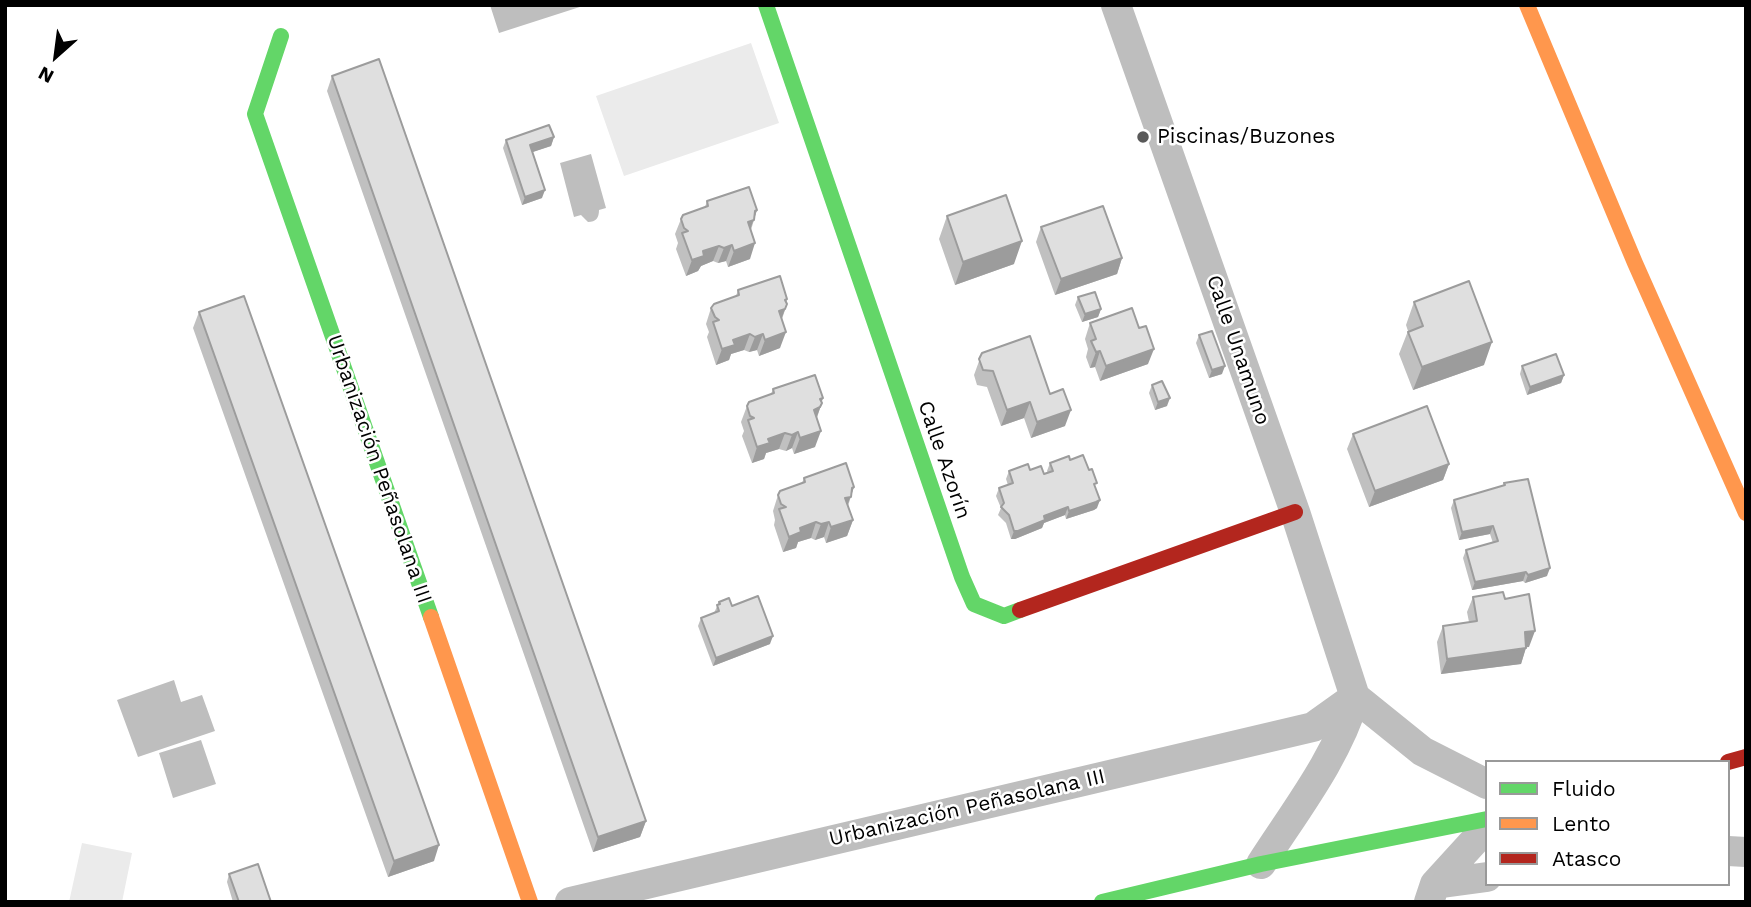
<!DOCTYPE html>
<meta charset="utf-8">
<style>
body{margin:0}
#map{position:relative;width:1751px;height:907px;overflow:hidden;background:#fff;font-family:"Work Sans",sans-serif}
canvas{display:block}
.frame{position:absolute;inset:0;border:7px solid #000;pointer-events:none}
.legend{position:absolute;left:1485px;top:760px;width:245px;height:126px;box-sizing:border-box;background:#fff;border:2px solid #999;margin:0;padding:9px 12px;list-style:none;font-size:21px;color:#000}
.legend li{display:flex;align-items:center;gap:14px;height:35px}
.legend b{width:35px;border:2px solid #999}
.north{position:absolute;left:21px;top:21px;width:70px;height:70px;-webkit-text-stroke:5px #fff;paint-order:stroke;rotate:208deg;font-size:19px;font-weight:700;line-height:28px;text-align:center;color:#000}
.north::after{content:'';display:block;margin:auto;width:24px;height:32px;background:#000;clip-path:polygon(50% 0,100% 100%,50% 72%,0 100%)}
</style>
<div id="map">
<canvas width="1751" height="907"></canvas>
<div class="frame"></div>
<ul class="legend">
<li><b style="height:9px;background:#63d668"></b>Fluido</li>
<li><b style="height:9px;background:#ff974d"></b>Lento</li>
<li><b style="height:9px;background:#b3261e"></b>Atasco</li>
</ul>
<div class="north">N</div>
</div>
<script>
const ctx = document.querySelector('canvas').getContext('2d');
ctx.lineJoin = 'round';
function paint(path, color) {
  ctx.fillStyle = color;
  ctx.fill(path, 'evenodd');
}
function trace(path, color, width, dash) {
  ctx.strokeStyle = color;
  ctx.lineWidth = width;
  ctx.lineCap = dash ? 'butt' : 'round';
  ctx.setLineDash(dash || []);
  ctx.stroke(path);
}
function label(font, color, halo, rows, align = 'center') {
  ctx.font = font + ' "Work Sans",sans-serif';
  ctx.lineWidth = 5;
  ctx.setLineDash([]);
  ctx.textBaseline = 'middle';
  ctx.strokeStyle = halo;
  ctx.fillStyle = color;
  for (const [text, x, y, turn = 0] of rows) {
    ctx.save();
    ctx.translate(x, y);
    ctx.rotate((+turn || 0) * Math.PI / 180);
    ctx.textAlign = isNaN(turn) ? turn : align;
    if (halo) ctx.strokeText(text, 0, 0);
    ctx.fillText(text, 0, 0);
    ctx.restore();
  }
}
const green = new Path2D(`
 M751 43 779 123 624 176 596 96Z
 M82 843 132 853 122 902H69Z`);
const water = new Path2D(`
 M490 5H586L499 33Z
 M591 154 606 208 599 210C599 218 596 222 588 222L581 215 574 217 560 163Z
 M174 680 181 702 202 695 215 731 138 757 117 700Z
 M201 740 216 784 173 798 159 753Z`);
const street = new Path2D(`
 M1116 5 1295 512 1355 697 1422 751 1487 784
 M1728 851 1746 852
 M1261 864C1295 811 1337 758 1355 697
 M1435 884 1487 877
 M570 902 1313 727 1355 697
 M1429 902 1435 884 1487 827`);
const fast = new Path2D(`
 M766 5 962 577 974 604 1004 616 1020 610
 M281 36 255 114 431 617
 M1102 902 1261 864 1487 819`);
const slow = new Path2D(`
 M1527 5 1635 263 1746 513
 M431 617 530 902`);
const jam = new Path2D(`
 M1020 610 1295 512
 M1728 762 1746 757`);
const wall = new Path2D(`
 M332 76 646 821 640 837 593 852 327 91Z
 M554 137 551 146 532 152 542 198 522 205 503 148 506 140Z
 M707 201 757 210 751 230 750 259 728 267 726 261 718 263 713 261 701 266 698 271 686 276 676 249 678 243 675 234 681 219 705 207Z
 M947 216 1014 264 955 285 939 239Z
 M1041 227 1122 258 1117 274 1055 295 1036 242Z
 M738 290 786 303 787 304 782 319 780 348 759 356 757 350 749 352 744 350 731 354 729 360 716 365 707 337 709 332 706 324 711 308 736 296Z
 M1078 297 1101 309 1098 317 1082 322 1075 305Z
 M1414 302 1484 365 1413 390 1399 354 1408 331 1406 325Z
 M199 312 434 861 388 877 193 328Z
 M1090 323 1148 364 1100 381 1095 367 1090 368 1086 357 1088 349 1085 339Z
 M1199 335 1222 374 1209 378 1196 343Z
 M982 353 1050 394 1065 426 1031 438 1024 418 1001 426 987 387 977 385 974 375Z
 M1522 366 1564 375 1561 383 1527 395 1520 374Z
 M1152 385 1167 406 1155 410 1149 393Z
 M773 389 823 398 817 418 815 447 794 454 792 448 786 451 779 449 766 453 764 459 752 463 742 436 744 431 741 422 747 406 771 394Z
 M1353 434 1449 464 1443 480 1369 507 1347 449Z
 M1070 460 1095 488 1097 508 1094 510 1066 519 1065 515 1044 523 1042 528 1015 539H1011L1006 523 998 515 1001 508 996 496 999 488 1008 485 1006 479 1009 471 1030 470 1044 474 1048 473 1047 471 1050 463Z
 M804 478 854 487 848 506 853 520 847 536 826 543 824 537 815 540 811 538 798 542 796 548 783 552 774 525 775 520 773 511 778 495 802 483Z
 M1504 483 1547 576 1525 583 1523 581 1472 590 1463 558 1466 550 1493 543 1490 534 1459 540 1451 508 1454 500 1503 486Z
 M1473 597 1505 599 1529 647H1526L1521 664 1441 674 1437 642 1443 626 1469 622 1467 612Z
 M719 602 732 606 770 644 713 666 698 626 701 618 714 613Z
 M229 874 271 902H233L227 882Z`);
const shadedWall = new Path2D(`
 M554 137 551 146 527 154 530 145Z
 M545 190 542 198 522 205 525 197Z
 M757 210 748 236V222L755 211Z
 M1022 241 1014 264 955 285 963 262Z
 M755 243 750 259 728 267 734 251Z
 M732 245 726 261 718 263 724 248Z
 M719 246 713 261 701 266 698 271 686 276 692 260 703 251Z
 M1122 258 1117 274 1055 295 1061 279Z
 M787 299 784 309 787 304 781 320 779 311 785 300Z
 M1101 309 1098 317 1082 322 1085 314Z
 M786 332 780 348 759 356 765 340Z
 M750 334 744 350 731 354 729 360 716 365 722 349 733 340Z
 M763 334 757 350 749 352 755 337Z
 M1492 342 1484 365 1413 390 1422 367Z
 M1154 349 1148 364 1100 381 1106 366Z
 M1100 351 1095 367 1090 368 1096 352Z
 M1225 366 1222 374 1209 378 1212 370Z
 M1564 375 1561 383 1527 395 1530 387Z
 M823 398 819 408 822 403 816 419 814 410 820 399Z
 M1170 398 1167 406 1155 410 1158 402Z
 M1030 402 1024 418 1001 426 1007 410Z
 M1071 410 1065 426 1031 438 1037 422Z
 M821 431 815 447 794 454 800 438Z
 M798 432 792 448 786 451 792 435Z
 M785 433 779 449 766 453 764 459 752 463 757 447 768 439Z
 M1449 464 1443 480 1369 507 1375 491Z
 M854 487 845 512V498L852 488Z
 M1100 500 1097 508 1094 510 1066 519 1069 511Z
 M1068 507 1065 515 1044 523 1042 528 1015 539H1011L1014 531 1044 516Z
 M853 520 847 536 826 543 831 527Z
 M816 522 811 538 798 542 796 548 783 552 789 537 800 528Z
 M829 522 824 537 815 540 821 524Z
 M1493 526 1490 534 1459 540 1462 532Z
 M1550 568 1547 576 1525 583 1528 575Z
 M1526 572 1523 581 1472 590 1475 582Z
 M1535 631 1529 647 1519 648 1525 632Z
 M773 636 770 644 713 666 716 658Z
 M1526 648 1521 664 1441 674 1447 659Z
 M646 821 640 837 593 852 598 837Z
 M439 845 434 861 388 877 394 861Z`);
const building = new Path2D(`
 M379 59 646 821 598 837 332 76Z
 M549 125 554 137 530 145 545 190 525 197 506 140Z
 M749 187 757 210 755 211 754 220 748 222 755 243 734 251 732 245 724 248 719 246 703 251 704 256 692 260 682 233 688 231 684 228 681 219 683 215 708 206 707 201Z
 M1006 195 1022 241 963 262 947 216Z
 M1103 206 1122 258 1061 279 1041 227Z
 M780 276 787 299 785 300 787 304 785 309 779 311 786 332 765 340 763 334 755 337 750 334 733 340 735 345 722 349 713 322 719 320 715 317 711 308 714 304 739 295 738 290Z
 M1469 281 1492 342 1422 367 1408 332 1423 326 1414 302Z
 M1095 292 1101 309 1085 314 1078 297Z
 M244 296 439 845 394 861 199 312Z
 M1132 308 1139 328 1146 326 1154 349 1106 366 1100 351 1096 352 1091 341 1096 339 1090 323Z
 M1212 331 1225 366 1212 370 1199 335Z
 M1030 336 1050 394 1063 389 1071 410 1037 422 1030 402 1007 410 993 371 983 370 979 359 982 353Z
 M1556 354 1564 375 1530 387 1522 366Z
 M815 375 823 398 820 399 822 403 820 407 814 410 821 431 800 438 798 432 792 435 785 433 768 439 770 443 757 447 748 420 754 418 750 416 747 406 749 402 774 393 773 389Z
 M1162 381 1170 398 1158 402 1152 385Z
 M1427 406 1449 464 1375 491 1353 434Z
 M1083 455 1089 470 1092 469 1097 483 1094 484 1100 500 1096 502 1069 511 1068 507 1044 516 1045 520 1018 531H1014L1009 515 1001 507 1004 503 999 488 1013 483 1009 471 1028 464 1030 470 1041 466 1044 474 1053 471 1050 463 1069 456 1070 460Z
 M846 463 854 487 852 488 851 497 845 498 853 520 831 527 829 522 821 524 816 522 800 528 801 532 789 537 779 509 786 507 781 504 778 495 780 491 805 482 804 478Z
 M1528 479 1550 568 1528 575 1526 572 1475 582 1466 550 1498 541 1493 526 1462 532 1454 500 1505 485 1504 483Z
 M1503 592 1505 599 1529 594 1535 631 1525 632 1526 648 1447 659 1443 626 1477 621 1473 597Z
 M758 596 773 636 716 658 701 618 719 611 717 605 720 604 719 602 729 598 732 606Z
 M258 864 271 902H239L229 874Z`);
const markers = [
 [1143,137,7,"#595959"]
];
const poiNames = [
 ["Piscinas/Buzones",1157,137]
];
const streetNames = [
 ["Calle Unamuno",1238,350,71],
 ["Calle Azorín",944,460,71],
 ["Urbanización Peñasolana III",379,469,71],
 ["Urbanización Peñasolana III",967,808,-13]
];
paint(green, '#ebebeb');
paint(water, '#bebebe');
trace(street, '#bebebe', 30);
trace(fast, '#63d668', 16);
trace(slow, '#ff974d', 16);
trace(jam, '#b3261e', 16);
paint(wall, '#c0c0c0');
paint(shadedWall, '#9c9c9c');
paint(building, '#dfdfdf');
trace(building, '#9c9c9c', 2);
for (const [x, y, r, color] of markers) {
  const dot = new Path2D();
  dot.arc(x, y, r, 0, 2 * Math.PI);
  ctx.fillStyle = color;
  ctx.fill(dot);
  trace(dot, '#fff', 2.5);
}
label('21px', '#000', '#fff', poiNames, 'left');
label('21px', '#000', '#fff', streetNames);
</script>
